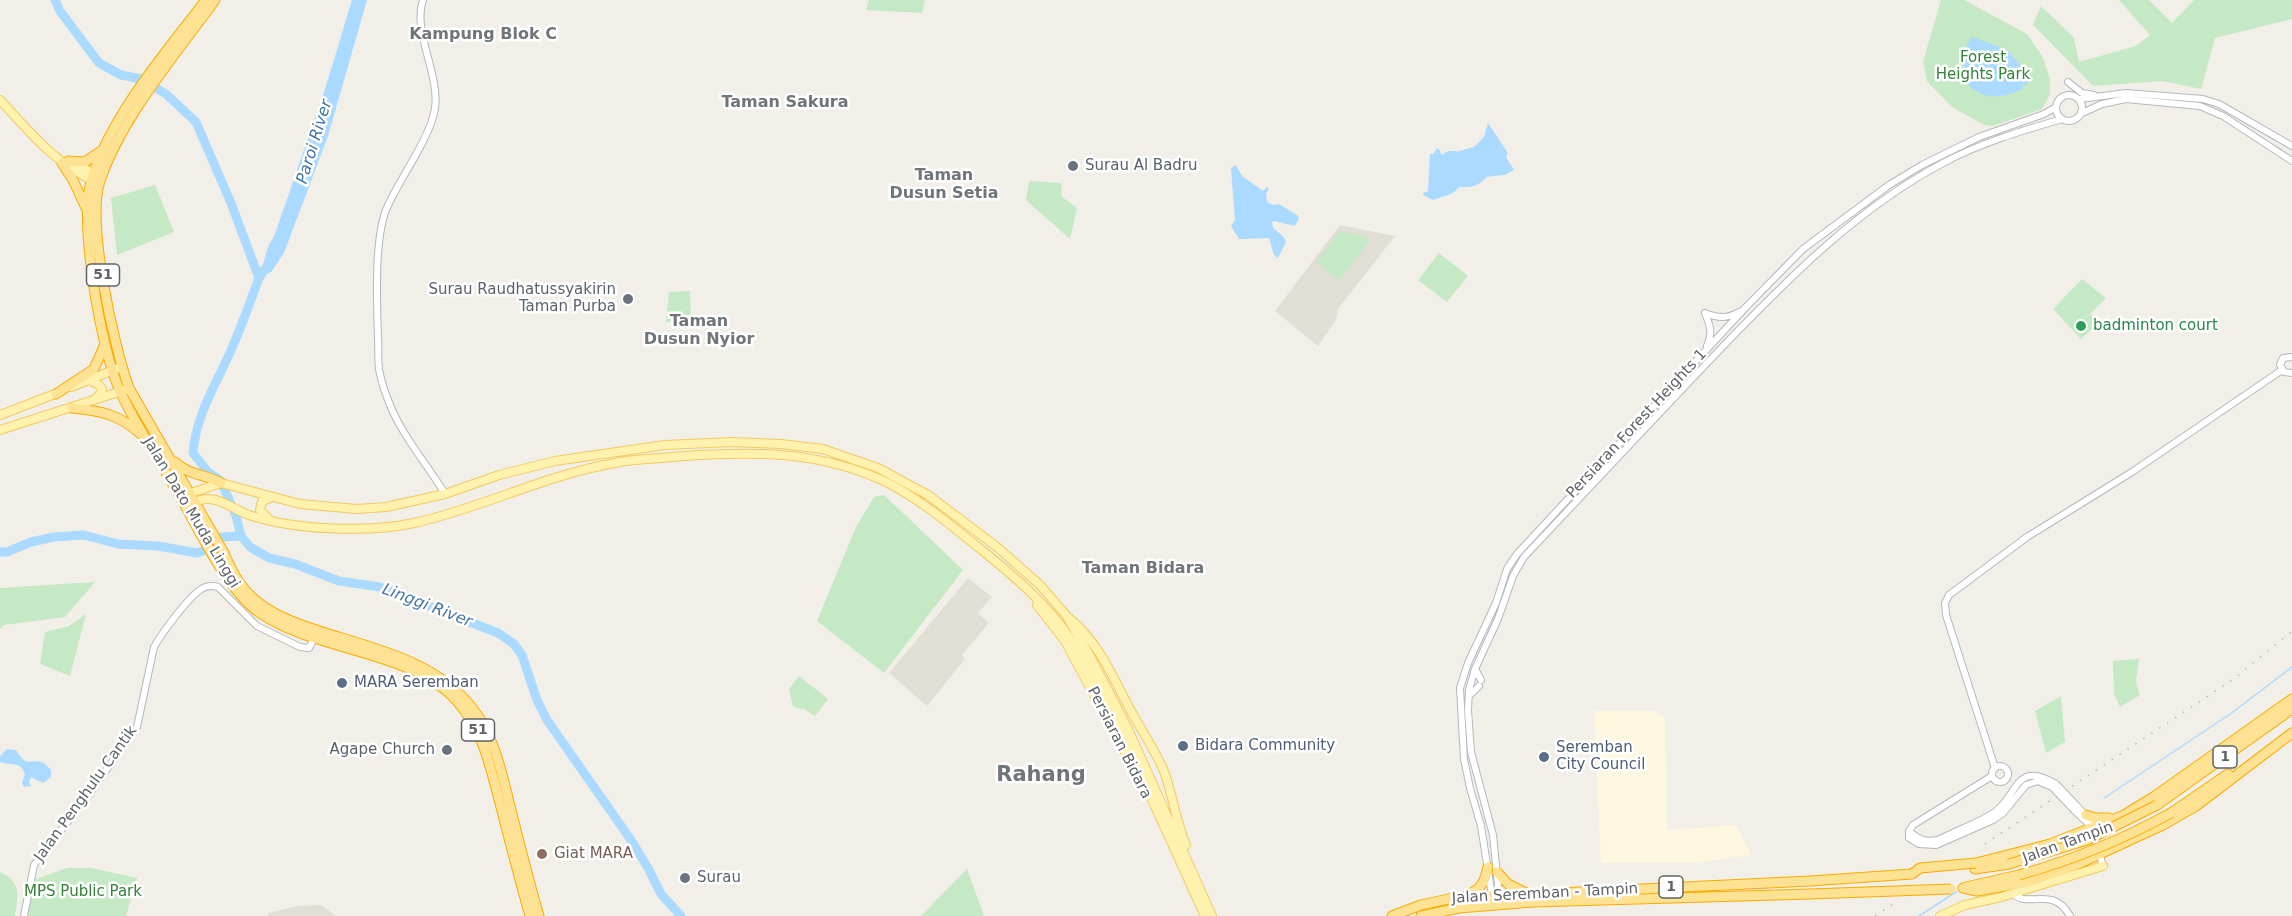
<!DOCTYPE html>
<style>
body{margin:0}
canvas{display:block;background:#f1efe8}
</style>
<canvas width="2292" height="916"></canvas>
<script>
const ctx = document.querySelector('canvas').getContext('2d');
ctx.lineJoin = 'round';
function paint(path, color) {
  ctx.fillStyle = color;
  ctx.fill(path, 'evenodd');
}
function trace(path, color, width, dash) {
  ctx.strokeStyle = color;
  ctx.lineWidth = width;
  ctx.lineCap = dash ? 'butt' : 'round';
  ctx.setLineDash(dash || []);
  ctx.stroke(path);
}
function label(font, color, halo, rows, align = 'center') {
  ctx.font = font + ' "DejaVu Sans",sans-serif';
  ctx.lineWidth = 5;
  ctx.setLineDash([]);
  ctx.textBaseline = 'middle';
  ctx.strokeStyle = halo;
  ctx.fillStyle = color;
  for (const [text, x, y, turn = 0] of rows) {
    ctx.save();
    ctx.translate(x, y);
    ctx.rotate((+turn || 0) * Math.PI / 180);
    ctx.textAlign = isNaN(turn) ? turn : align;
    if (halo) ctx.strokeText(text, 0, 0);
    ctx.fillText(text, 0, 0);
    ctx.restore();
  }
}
const commercial = new Path2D(`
 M1594 711H1655L1665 718 1667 830 1735 825 1752 855 1694 863H1601Z`);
const education = new Path2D(`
 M1340 225 1395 236 1338 309 1336 320 1318 346 1275 311Z
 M968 578 992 597 978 613 989 623 962 655 965 659 927 706 889 673Z
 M321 905 336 916H268L269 913 297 906Z`);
const green = new Path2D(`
 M869 0H925L922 13 866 10Z
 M1941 0H1964L2027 34 2042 56 2050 78V94L2042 109 1993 126 1984 125 1952 107 1927 81 1923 62Z
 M2119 0H2149L2172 23 2194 0H2292V19L2215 38 2201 89 2162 81 2093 86 2033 25 2041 6 2074 38 2079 62 2136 46 2150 35Z
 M1029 181 1061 183 1062 197 1077 208 1070 239 1026 200Z
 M155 185 174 232 117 255 111 198Z
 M1340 231 1371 238 1339 281 1316 262Z
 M1439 253 1468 276 1447 302 1418 280Z
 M2082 279 2106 298 2090 314 2099 323 2081 339 2053 309Z
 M690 291 691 319 666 322 669 292Z
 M884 495 963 570 884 673 817 621 856 527 874 497Z
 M95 582 65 617 4 625 0 629V588Z
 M86 614 70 676 40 664 45 632 69 626Z
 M2139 659 2136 682 2140 695 2120 707 2114 694 2113 661Z
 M799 676 828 699 815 716 804 709 793 707 789 689Z
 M2061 696 2065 742 2046 753 2035 711Z
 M67 868H91L137 878 126 916H28L34 880Z
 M967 869 984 916H921Z
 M0 872C22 882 18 895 15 916H0Z`);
const water = new Path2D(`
 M352 0H367L328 136 284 253 271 272 259 278 268 247 275 234 326 86Z
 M1973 37 2007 50 2028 74V82L2024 87 2021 80 2023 88C2005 100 1974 101 1964 77 1962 72 1964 64 1964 58 1965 50 1967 41 1973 37Z
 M1488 123 1508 153 1506 157 1514 170 1504 175 1486 177C1480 186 1470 188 1460 187L1451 194 1433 200 1423 195V193L1428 191 1430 154H1433L1437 148 1439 149 1442 155C1449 149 1453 152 1460 151 1465 150 1468 148 1474 147L1484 137Z
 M1236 165 1242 176 1263 191 1267 187 1269 189 1266 193 1267 202 1273 205 1279 204 1297 215 1299 218 1295 226 1274 221 1272 222 1273 228 1284 237 1286 242 1278 258 1274 255 1269 238 1239 239 1231 226 1235 220 1231 168Z
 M7 749 16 750C29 770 27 757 44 763L51 770V777L43 783 31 777 29 782 31 786 24 787 22 783 25 774C21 761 11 766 0 762V756Z`);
const stream = new Path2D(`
 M2104 798 2233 712 2292 667
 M1919 916 1956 892`);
const river = new Path2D(`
 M55 0 60 11 99 63 121 75 141 79 166 94 196 122 231 203 259 278
 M264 270 259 278C250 302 242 325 232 348 217 383 196 414 193 453L208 472 221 481 236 516 241 536 250 547 269 558 295 564 339 581 380 587 498 633 514 644 522 655 537 700 547 720 631 840 648 868 661 894 681 916
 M0 552H7L31 542 54 537 84 535 118 544 158 546 197 553 205 550 222 537 241 536`);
const minor = new Path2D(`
 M423 0C412 30 440 75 435 108 431 138 398 180 386 210 374 241 377 304 378 338 379 350 377 363 380 374 382 384 386 395 390 405 403 437 427 464 445 494
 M2068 82 2082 93 2094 95
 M2056 108a13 13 0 1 1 26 0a13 13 0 1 1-26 0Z
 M2080 99 2126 93 2203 99 2219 104 2292 146
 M2082 113 2102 104 2126 99 2200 106 2223 116 2292 161
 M1705 313C1718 318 1727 319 1739 312
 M1705 313C1710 325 1713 333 1707 346
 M2292 357 2283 358 2280 365 2284 372 2292 373
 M1475 669 1481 680
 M1469 696 1479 686
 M1992 774a8 8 0 1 1 16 0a8 8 0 1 1-16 0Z
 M1995 768 1946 615 1945 603 1949 595 2027 537 2132 472 2282 370
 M1992 776 1913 825 1909 831V838L1919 844 1936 845 1993 820 2003 813 2026 785 2038 781 2052 787
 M2077 806 2090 821 2103 866
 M2074 810 2091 826
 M1909 831C1919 840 1927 843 1940 839 1958 830 1978 823 1995 812 2019 794 2015 760 2056 784
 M2013 893C2027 910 2052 884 2070 916
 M1499 895 1493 835 1471 752 1468 710 1469 690 1475 669 1498 619 1513 576 1524 557C1593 484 1661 411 1730 339 1794 273 1860 207 1943 163 1980 143 2021 131 2062 119
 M1492 896 1481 826 1470 788 1464 759 1460 688 1468 663 1496 603 1507 569 1517 554 1746 307 1803 249 1889 185 1922 165 1979 137 2044 114 2056 107
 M24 916 34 865 87 797 137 727 154 647C162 633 187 599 200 590 205 586 211 585 218 587L257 626 300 647 309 648 316 635`);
const major = new Path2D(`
 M0 100C29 131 56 165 96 182
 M68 161 98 175
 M89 380 99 385 102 389 101 393 95 399
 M71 387 121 367
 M0 415 60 392
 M0 430 125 390
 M185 495 221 483 300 504 357 509 386 507 445 494 499 475 555 461 665 445 732 442 781 444 823 449 878 468 928 495 997 547 1040 585 1066 615 1089 654 1128 729 1212 916
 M191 504C215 491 227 507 249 515 294 530 368 533 414 523 482 508 545 475 615 463 633 459 653 459 672 457 747 451 820 449 890 484 924 502 953 527 983 551 1015 577 1049 606 1072 641 1099 682 1119 727 1139 771 1161 819 1183 868 1205 916
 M269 519 260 510 262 501 270 498
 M1037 605 1065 641 1129 760
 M1069 618C1099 642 1114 680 1132 713 1143 733 1157 753 1165 774 1173 797 1176 822 1186 845
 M1940 916 1965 905 2001 897 2103 866`);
const highway = new Path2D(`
 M206 0C166 52 111 116 92 178 78 221 101 350 120 391 135 424 156 455 174 486 197 524 224 588 260 613 317 652 412 650 457 701 485 733 491 771 502 811 511 846 520 881 530 916
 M215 0C176 54 121 118 100 181 86 222 114 347 129 388L224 553C231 570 239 586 253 598 273 616 298 624 322 632 377 649 437 662 473 709 496 739 502 775 511 810 520 846 529 881 539 916
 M68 161 85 162 101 151
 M62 163 73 180 87 210
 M56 394 94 369 105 344
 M72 408C102 411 118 414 141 434
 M175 462C188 475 205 474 221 483
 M2157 805 2292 709
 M2171 813 2228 774
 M2086 815 2095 818H2109
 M1976 863 2050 844 2124 815 2155 796 2292 699
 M1975 869 2009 864
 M1497 872 1508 884 1526 893
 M1966 887 2019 875
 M1963 888 1977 891 2028 882 2076 865 2163 825 2196 806 2292 733
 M1467 895C1482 889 1485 881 1488 867
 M1392 916 1421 905 1453 898 1810 881 1912 874
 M1421 916 1459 908 1533 902 1810 894`);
const rail = new Path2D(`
 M1985 844 2235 678 2292 631
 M1875 916 1899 900`);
const minorBridge = new Path2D(`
 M2056 784 2077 806
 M2052 787 2074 810`);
const highwayBridge = new Path2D(`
 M2009 864 2087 840 2157 805
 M1912 874 1920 868 1976 863
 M2019 875C2073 860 2122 840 2171 813
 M1810 894 1951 889`);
const markers = [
 [1073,166,6,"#6b7280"],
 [628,299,6,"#6b7280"],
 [2081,326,6,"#2e9e5b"],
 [342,683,6,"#5c6f8a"],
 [1183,746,6,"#5c6f8a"],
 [447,750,6,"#6b7280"],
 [1544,757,6,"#5c6f8a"],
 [542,854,6,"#8d6e63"],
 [685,878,6,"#6b7280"]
];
const shields = [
 [103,275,33],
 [478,730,33],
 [2225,757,24],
 [1671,887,24]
];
const shieldNames = [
 ["51",103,275],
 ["51",478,730],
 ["1",2225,757],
 ["1",1671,887]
];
const parkNames = [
 ["Forest",1983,58],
 ["Heights Park",1983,75],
 ["MPS Public Park",83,892]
];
const worshipNames = [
 ["Surau Al Badru",1085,166],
 ["Surau Raudhatussyakirin",616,290,"right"],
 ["Taman Purba",616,307,"right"],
 ["Agape Church",435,750,"right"],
 ["Surau",697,878]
];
const leisureNames = [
 ["badminton court",2093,326]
];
const streetNames = [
 ["Persiaran Forest Heights 1",1637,424,-47],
 ["Jalan Dato Muda Linggi",191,513,59],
 ["Persiaran Bidara",1119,743,63],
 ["Jalan Penghulu Cantik",86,794,-54],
 ["Jalan Tampin",2068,843,-20],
 ["Jalan Seremban - Tampin",1545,894,-3]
];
const serviceNames = [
 ["MARA Seremban",354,683],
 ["Bidara Community",1195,746],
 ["Seremban",1556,748],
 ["City Council",1556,765]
];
const educationNames = [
 ["Giat MARA",554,854]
];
const neighbourhoodNames = [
 ["Kampung Blok C",483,35],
 ["Taman Sakura",785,103],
 ["Taman",944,176],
 ["Dusun Setia",944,194],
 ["Taman",699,322],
 ["Dusun Nyior",699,340],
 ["Taman Bidara",1143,569]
];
const waterNames = [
 ["Paroi River",315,142,-73],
 ["Linggi River",427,606,21]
];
const districtNames = [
 ["Rahang",1041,776]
];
paint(commercial, '#fef7e0');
paint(education, '#e1ded6');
paint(green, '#c5e8c5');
paint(water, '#aadaff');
trace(stream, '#aadaff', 1.5);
trace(river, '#aadaff', 9);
trace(minor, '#b5b8bc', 8);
trace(major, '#f2c960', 10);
trace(highway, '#f9ab00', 11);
trace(minor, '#fff', 6);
trace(major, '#fff2af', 8);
trace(highway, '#fde293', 9);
trace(rail, '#b6b7b8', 1.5, [1.5, 8]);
trace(minorBridge, '#b5b8bc', 8, []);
trace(highwayBridge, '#f9ab00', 11, []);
trace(minorBridge, '#fff', 6);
trace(highwayBridge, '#fde293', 9);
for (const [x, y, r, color] of markers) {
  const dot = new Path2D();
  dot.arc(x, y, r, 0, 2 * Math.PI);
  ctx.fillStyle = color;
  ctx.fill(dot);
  trace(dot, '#fff', 2);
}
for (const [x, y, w] of shields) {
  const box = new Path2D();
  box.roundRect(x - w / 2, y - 11, w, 22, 4.5);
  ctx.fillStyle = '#fff';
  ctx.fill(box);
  trace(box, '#5f6368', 1.5);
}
label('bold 14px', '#5f6368', null, shieldNames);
label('15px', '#348238', '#fff', parkNames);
label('15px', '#5b616d', '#fff', worshipNames, 'left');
label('15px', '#27864d', '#fff', leisureNames, 'left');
label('15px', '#5f6368', '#fff', streetNames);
label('15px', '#4e5e75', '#fff', serviceNames, 'left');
label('15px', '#785e54', '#fff', educationNames, 'left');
label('bold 16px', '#70757a', '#fff', neighbourhoodNames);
label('italic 16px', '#4174aa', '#fff', waterNames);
label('bold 21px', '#70757a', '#fff', districtNames);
</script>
